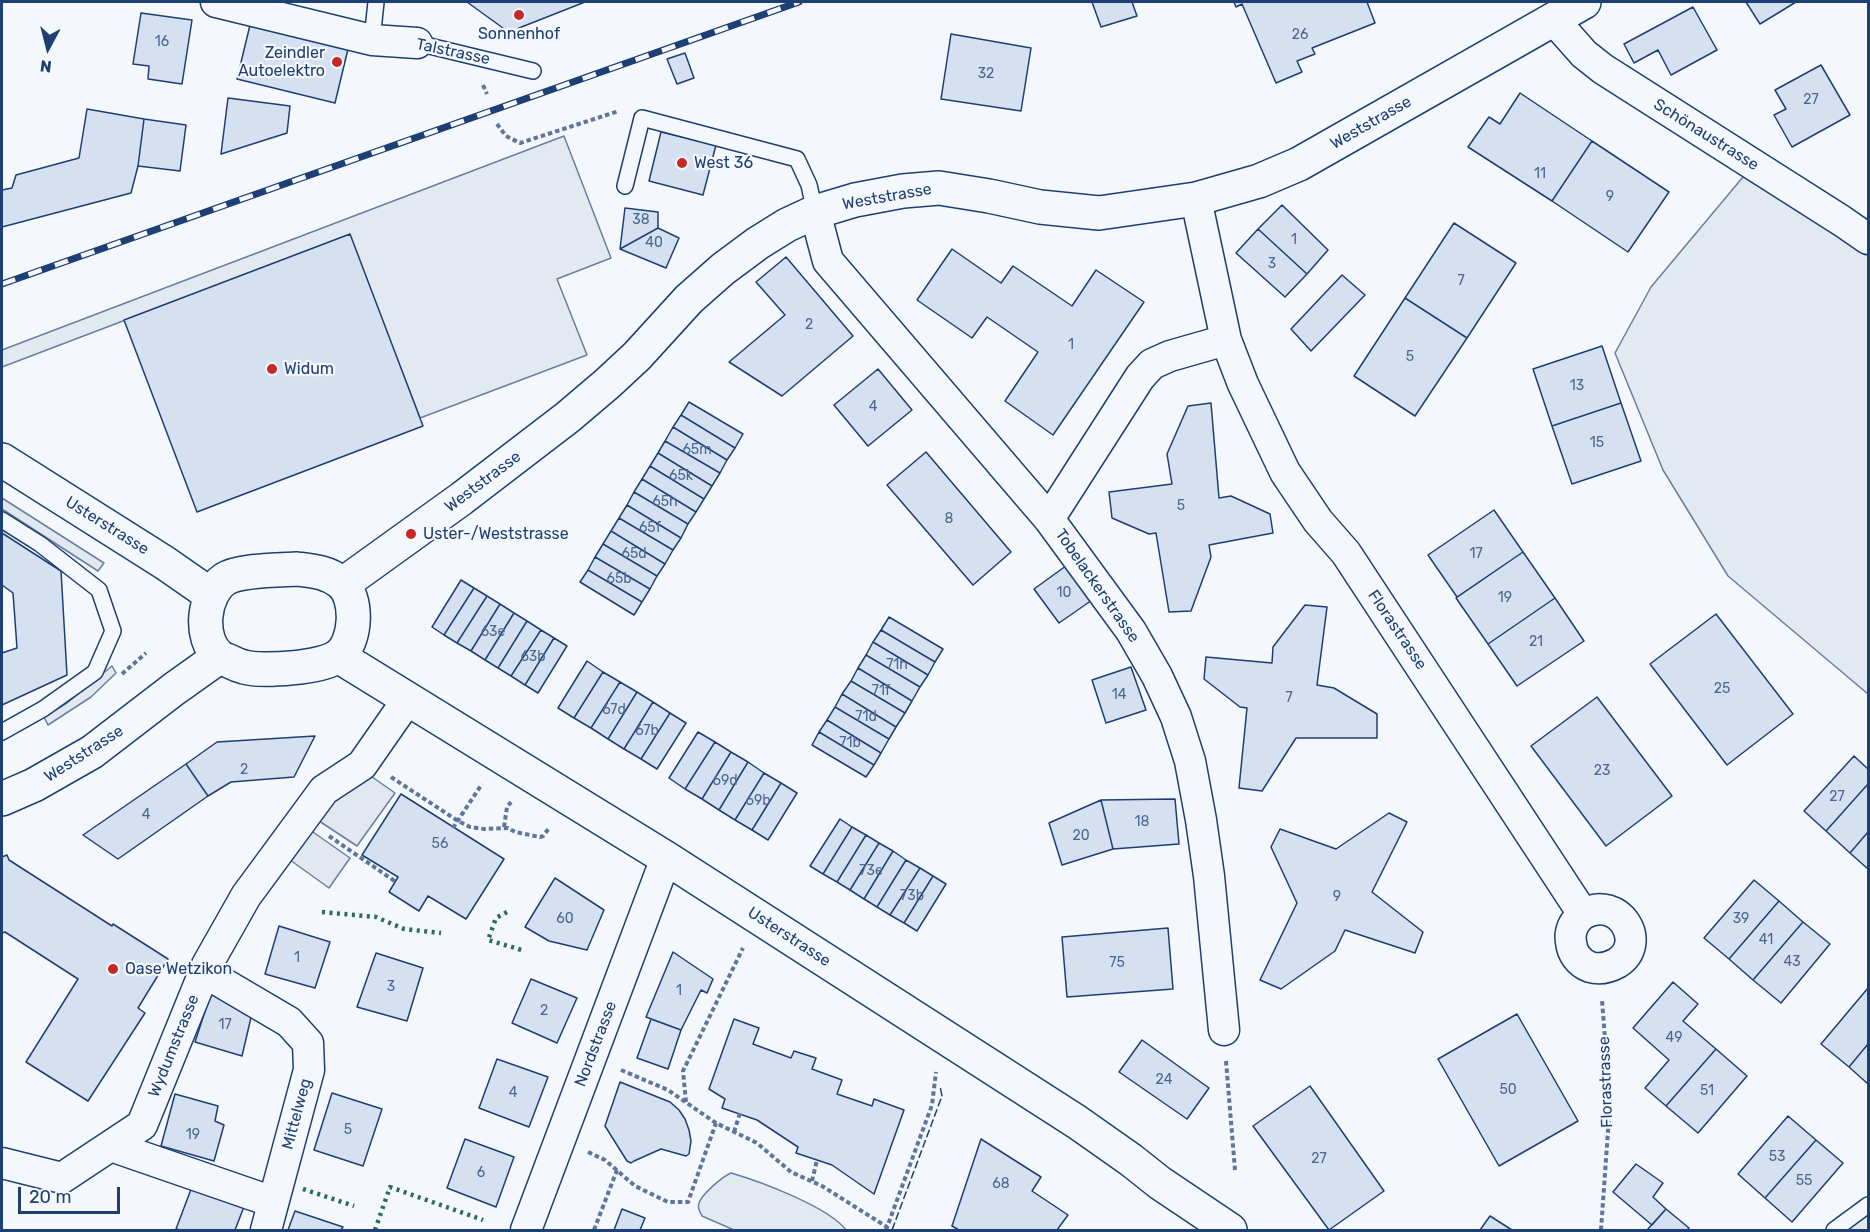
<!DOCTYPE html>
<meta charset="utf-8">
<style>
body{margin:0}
#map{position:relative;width:1870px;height:1232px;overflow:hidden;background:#f4f7fb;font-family:Rubik,sans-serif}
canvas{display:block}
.frame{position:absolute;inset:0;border:3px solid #1d3f73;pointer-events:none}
.north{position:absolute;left:18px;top:18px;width:60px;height:60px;-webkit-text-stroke:4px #f4f7fb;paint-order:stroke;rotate:187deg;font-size:16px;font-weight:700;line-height:24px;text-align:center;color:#1d3f73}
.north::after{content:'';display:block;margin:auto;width:21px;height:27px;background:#1d3f73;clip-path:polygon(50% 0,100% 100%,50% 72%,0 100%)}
.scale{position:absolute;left:18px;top:1187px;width:102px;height:27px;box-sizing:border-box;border:3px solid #1d3f73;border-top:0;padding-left:8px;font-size:18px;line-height:21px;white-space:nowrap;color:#1d3f73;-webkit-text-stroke:4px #f4f7fb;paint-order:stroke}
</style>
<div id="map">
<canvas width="1870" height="1232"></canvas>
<div class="frame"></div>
<div class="north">N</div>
<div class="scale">20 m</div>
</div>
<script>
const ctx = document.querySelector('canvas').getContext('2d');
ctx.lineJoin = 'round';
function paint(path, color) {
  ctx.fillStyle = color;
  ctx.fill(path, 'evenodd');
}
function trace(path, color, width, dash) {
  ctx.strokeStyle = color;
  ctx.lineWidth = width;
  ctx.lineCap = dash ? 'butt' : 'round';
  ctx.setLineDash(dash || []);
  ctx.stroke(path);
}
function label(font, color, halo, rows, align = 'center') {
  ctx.font = font + ' Rubik,sans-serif';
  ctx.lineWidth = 4.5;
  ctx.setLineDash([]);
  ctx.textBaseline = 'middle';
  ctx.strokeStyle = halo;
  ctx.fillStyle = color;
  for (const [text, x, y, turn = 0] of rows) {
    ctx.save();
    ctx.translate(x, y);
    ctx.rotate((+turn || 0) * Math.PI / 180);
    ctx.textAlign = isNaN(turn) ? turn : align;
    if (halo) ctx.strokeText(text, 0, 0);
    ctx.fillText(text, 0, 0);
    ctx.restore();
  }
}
const green = new Path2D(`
 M564 136 611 258 557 279 587 355 420 418 349 235 2 367V350Z
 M1753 165 1868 239V694L1728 576 1663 470 1615 353 1651 287Z
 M731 1173C759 1181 829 1207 846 1230H734L702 1216C700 1212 697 1208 699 1203 702 1194 722 1177 731 1173Z
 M1868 1205V1230H1834Z`);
const parking = new Path2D(`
 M2 498 104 563 98 571 2 509Z
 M112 666 116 673 91 697 48 725 44 717 67 703Z
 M358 767 395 793 357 846 307 813Z
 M300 823 350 858 329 888 279 852Z`);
const building = new Path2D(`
 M467 2H585L519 28 514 36Z
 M1092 2H1132L1137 16 1101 27Z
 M1234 2H1367L1375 23 1312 48 1315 54 1297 61 1302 72 1276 83 1242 4 1236 7Z
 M1746 2H1796L1760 24Z
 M1693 7 1717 50 1671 75 1658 50 1634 63 1624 44Z
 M141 13 192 20 182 84 148 79 149 66 133 64Z
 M250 25 348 49 335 103 237 79Z
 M951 34 1031 48 1021 111 941 99Z
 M685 53 694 78 677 84 667 59Z
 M1821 65 1850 115 1792 147 1774 115 1786 109 1775 90Z
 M1520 93 1592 141 1552 201 1468 147 1489 117 1500 124Z
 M228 98 290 106 287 133 221 154Z
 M87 109 144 119 138 166 131 193 2 227V190L12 188 16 175 79 158Z
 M144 119 186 125 180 171 138 166Z
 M661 132 716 145 703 195 649 181Z
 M1592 141 1669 192 1628 252 1552 201Z
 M1282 205 1328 250 1307 274 1258 229Z
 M625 208 658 212V228L620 249Z
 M1454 223 1516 263 1467 338 1405 298Z
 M658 228 679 238 666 268 620 249Z
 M1258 229 1307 274 1285 297 1236 253Z
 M350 234 423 426 197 512 124 320Z
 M952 249 1001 283 1013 266 1072 306 1096 270 1144 302 1053 435 1005 401 1038 352 987 317 972 338 917 300Z
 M786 257 853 336 782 396 729 362 785 315 756 282Z
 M1342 275 1365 295 1311 351 1291 329Z
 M1405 298 1467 338 1415 416 1354 376Z
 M1602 346 1621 403 1552 426 1533 369Z
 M878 369 912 410 868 446 834 405Z
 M689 402 743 434 735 448 681 415Z
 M1211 403 1219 498 1231 496 1270 514 1273 533 1209 545 1211 557 1191 611 1169 612 1156 533 1149 534 1112 518 1109 492 1172 484 1167 454 1188 406Z
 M1621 403 1641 461 1572 484 1552 426Z
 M681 415 735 448 727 460 673 427Z
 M673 427 727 460 720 473 665 441Z
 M665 441 720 473 712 486 658 453Z
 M926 452 1011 552 973 585 887 485Z
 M658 453 712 486 704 499 650 466Z
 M650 466 704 499 696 512 642 479Z
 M642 479 696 512 688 524 634 492Z
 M634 492 688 524 681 538 627 505Z
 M627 505 681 538 673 550 619 518Z
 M1494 510 1523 552 1457 597 1428 555Z
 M619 518 673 550 665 564 611 531Z
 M611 531 665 564 657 576 603 544Z
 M2 533 61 571 67 675 2 705V653L17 648 13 593 2 585Z
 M603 544 657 576 650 589 595 557Z
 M1523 552 1555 598 1488 644 1456 598Z
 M595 557 650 589 642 602 588 570Z
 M1070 563 1095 598 1059 623 1034 589Z
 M588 570 642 602 634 615 580 582Z
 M461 580 474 588 444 635 432 627Z
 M474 588 487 596 457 643 444 635Z
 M487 596 500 604 471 651 457 643Z
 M1555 598 1584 641 1517 686 1488 644Z
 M500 604 514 613 485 660 471 651Z
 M1305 605 1327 607 1317 685 1334 688 1377 714V738H1296L1262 791 1239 788 1247 708 1240 707 1204 679 1206 657 1272 663 1273 647Z
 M514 613 527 621 498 668 485 660Z
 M1716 614 1793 714 1727 765 1650 664Z
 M889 617 943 649 935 662 881 630Z
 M527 621 541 630 511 676 498 668Z
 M541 630 554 638 525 685 511 676Z
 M881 630 935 662 928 675 873 642Z
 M554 638 567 646 538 693 525 685Z
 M873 642 928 675 920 687 866 655Z
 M866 655 920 687 912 701 858 668Z
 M587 661 603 672 574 718 558 708Z
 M1131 667 1146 710 1106 723 1092 680Z
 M858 668 912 701 905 713 851 681Z
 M603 672 620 682 591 728 574 718Z
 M851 681 905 713 896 727 842 694Z
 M620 682 637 692 608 739 591 728Z
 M637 692 653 702 624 749 608 739Z
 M842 694 896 727 889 739 835 707Z
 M1597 697 1672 796 1606 846 1531 746Z
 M653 702 670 713 641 759 624 749Z
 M835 707 889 739 881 753 827 720Z
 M670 713 686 723 657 769 641 759Z
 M827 720 881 753 874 765 819 732Z
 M698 732 715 742 685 789 669 778Z
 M819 732 874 765 866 777 812 745Z
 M315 736 294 777 231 782 208 796 186 764 217 742Z
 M715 742 731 752 702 799 685 789Z
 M731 752 748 762 719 810 702 799Z
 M1854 756 1868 769V784L1826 831 1804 811Z
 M748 762 764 773 735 820 719 810Z
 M186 764 208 796 118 859 83 835Z
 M764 773 781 783 752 830 735 820Z
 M781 783 797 793 768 840 752 830Z
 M1868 784V832L1850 853 1826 831Z
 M401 794 504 859 466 919 428 896 419 911 389 892 398 877 362 855Z
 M1175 799 1179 844 1113 849 1101 800Z
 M1101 800 1113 849 1062 865 1049 823Z
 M1389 813 1407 822 1372 892 1423 932 1415 953 1345 930 1335 951 1281 989 1260 980 1297 903 1271 847 1280 829 1336 849Z
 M840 819 852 827 823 874 810 866Z
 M852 827 866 835 837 882 823 874Z
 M1868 832V869L1850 853Z
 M866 835 879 843 850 890 837 882Z
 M879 843 893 851 864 899 850 890Z
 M893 851 906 860 877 907 864 899Z
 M7 855 9 860 112 926 113 924 168 959 138 1008 145 1013 88 1101 26 1062 78 979 5 932 2 933V857Z
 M906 860 920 868 890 915 877 907Z
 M920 868 933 876 904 923 890 915Z
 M933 876 946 884 917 931 904 923Z
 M555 878 604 910 587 950 549 941 525 927Z
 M1754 880 1779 901 1729 959 1704 938Z
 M1779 901 1803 922 1753 980 1729 959Z
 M1803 922 1830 944 1781 1003 1753 980Z
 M279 926 330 942 315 988 265 974Z
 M1168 928 1173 989 1067 997 1062 937Z
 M673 952 713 979 707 993 701 990 681 1030 646 1017Z
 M376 953 423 968 407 1021 357 1007Z
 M531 979 577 998 557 1043 512 1023Z
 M1673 982 1698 1004 1683 1021 1716 1049 1666 1106 1645 1088 1669 1060 1633 1028Z
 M1868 988V1044L1849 1067 1821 1044Z
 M211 993 253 1009 242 1056 195 1042Z
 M1517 1014 1578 1121 1499 1166 1438 1059Z
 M651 1019 681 1030 668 1069 637 1058Z
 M734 1019 759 1028 753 1044 791 1058 794 1051 816 1058 812 1069 842 1080 837 1094 872 1106 874 1099 904 1110 874 1194 832 1165 796 1153 798 1147 757 1120 722 1108 725 1099 709 1089Z
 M1142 1040 1209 1088 1187 1119 1119 1072Z
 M1868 1044V1084L1849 1067Z
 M1716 1049 1747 1076 1698 1133 1666 1106Z
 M497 1059 548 1077 529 1127 479 1108Z
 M620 1082 670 1102 679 1110 685 1119 689 1130 691 1141 689 1154 686 1156 661 1149 634 1161 631 1163 627 1161 605 1126Z
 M1310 1086 1384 1191 1329 1230 1253 1126Z
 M332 1093 382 1109 363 1166 314 1150Z
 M175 1094 218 1106 215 1121 224 1125 214 1161 161 1146Z
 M1788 1116 1816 1140 1765 1198 1738 1174Z
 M465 1139 514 1157 496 1207 447 1188Z
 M981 1139 1041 1177 1032 1191 1068 1215 1057 1230H959L952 1226Z
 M1816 1140 1843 1163 1792 1222 1765 1198Z
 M1636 1164 1663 1183 1653 1197 1666 1209 1652 1225 1613 1192Z
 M193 1184 245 1204 235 1230H181L176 1229Z
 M622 1209 645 1218 640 1230H614Z
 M1666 1209 1689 1228 1687 1230H1647Z
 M295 1211 343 1227 341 1230H288Z
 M1490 1216 1512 1230H1480Z`);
const path = new Path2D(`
 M483 85 487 94
 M497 124 506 136 520 143 619 111
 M122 674 146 653
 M391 777 458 821 470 827 484 829 508 828 515 832 540 837 543 836 550 827
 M504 827 507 807 511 802
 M453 828 482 784
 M329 836 396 882
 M1226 1061 1235 1170
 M621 1070 668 1090 716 1123 757 1143 791 1172 822 1186 887 1227
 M686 1102 683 1071 743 948
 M734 1132 740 1113
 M588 1152 605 1160 635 1186 668 1202H688L716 1123
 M812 1181 817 1160
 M594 1230 617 1170
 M886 1230 932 1105 936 1072
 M1601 1230 1610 1103 1602 1000`);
const service = new Path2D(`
 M372 40 376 2
 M417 43 533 71
 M625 186 642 118 797 159 809 185 815 212
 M2 520 40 544 99 590 113 631 95 672 43 709 2 732
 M1834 1230 1868 1205`);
const minor = new Path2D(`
 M216 2 372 40 417 43
 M1553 19 1584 54 1603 69 1842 221 1868 239
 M1196 199 1226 340 1243 384 1285 472 1318 521 1346 553 1583 914C1574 921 1569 931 1571 942 1572 953 1579 963 1590 967 1600 970 1608 968 1617 963 1649 943 1619 894 1583 914
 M815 212 828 261 1049 519 1131 631 1157 676 1176 717 1190 761 1201 820 1209 876 1224 1030
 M1049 519 1140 377 1152 364 1170 356 1226 340
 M204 972 289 1022 308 1043 309 1070 266 1230
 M111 1146 273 1202
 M2 1163 62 1178 142 1125 207 965 246 896 324 790 362 765 408 699
 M526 1230 666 858`);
const tertiary = new Path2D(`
 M2 799 34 785 92 752 174 689 219 657`);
const secondary = new Path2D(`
 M2 460 165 563 211 595
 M297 569C313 571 327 572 340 582 359 596 357 643 338 656 323 668 262 672 244 667 240 666 235 664 231 662 227 660 222 659 219 656 198 638 203 594 225 579 239 570 280 570 297 569Z
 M343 584 461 499 568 417 608 383 637 356 689 299 723 269 758 243 787 225 815 212 855 200 903 191 939 188 989 196 1040 207 1099 213 1196 199 1259 181 1299 164 1584 2
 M338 656 666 858 1077 1122 1131 1160 1160 1183 1230 1230`);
const rail = new Path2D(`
 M2 284 799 2`);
const hedge = new Path2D(`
 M322 912 376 917 404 929 441 933
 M507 912 496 918 488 940 525 951
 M303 1189 354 1206
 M375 1230 390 1187 483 1220`);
const fence = new Path2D(`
 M892 1230 942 1096 940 1086`);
const markers = [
 [519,15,6,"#c62828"],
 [337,62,6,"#c62828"],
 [682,163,6,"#c62828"],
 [272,369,6,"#c62828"],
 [411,534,6,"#c62828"],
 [113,969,6,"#c62828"]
];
const numberNames = [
 ["26",1300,35],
 ["16",162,42],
 ["32",986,74],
 ["27",1811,100],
 ["11",1540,174],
 ["9",1610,197],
 ["38",641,220],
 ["1",1294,240],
 ["40",654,243],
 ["3",1272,264],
 ["7",1461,281],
 ["2",809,325],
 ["1",1071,345],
 ["5",1410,357],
 ["13",1577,386],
 ["4",873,407],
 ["15",1597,443],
 ["65m",697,450],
 ["65k",681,476],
 ["65h",665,502],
 ["5",1181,506],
 ["8",949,519],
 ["65f",650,528],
 ["65d",634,554],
 ["17",1476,554],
 ["65b",619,579],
 ["10",1064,593],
 ["19",1505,598],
 ["63e",493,632],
 ["21",1536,642],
 ["63b",533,657],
 ["71h",897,665],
 ["25",1722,689],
 ["71f",881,691],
 ["14",1119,695],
 ["7",1289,698],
 ["67d",614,710],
 ["71d",866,717],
 ["67b",647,731],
 ["71b",850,743],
 ["2",244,770],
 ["23",1602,771],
 ["69d",725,781],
 ["27",1837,797],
 ["69b",758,801],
 ["4",146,815],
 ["18",1142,822],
 ["20",1081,836],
 ["56",440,844],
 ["73e",871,871],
 ["73b",912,896],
 ["9",1337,897],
 ["60",565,919],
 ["39",1741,919],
 ["41",1766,940],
 ["1",297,958],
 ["43",1792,962],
 ["75",1117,963],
 ["3",391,987],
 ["1",679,991],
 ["2",544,1011],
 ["17",225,1025],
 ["49",1674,1038],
 ["24",1164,1080],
 ["50",1508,1090],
 ["51",1707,1091],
 ["4",513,1093],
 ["5",348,1130],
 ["19",193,1135],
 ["53",1777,1157],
 ["27",1319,1159],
 ["6",481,1173],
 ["55",1804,1181],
 ["68",1001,1184]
];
const poiNames = [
 ["Sonnenhof",519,34,"center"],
 ["Zeindler",325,53,"right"],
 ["Autoelektro",325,71,"right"],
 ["West 36",694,163],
 ["Widum",284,369],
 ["Uster-/Weststrasse",423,534],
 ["Oase Wetzikon",125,969]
];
const streetNames = [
 ["Talstrasse",453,52,12],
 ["Weststrasse",1371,123,-30],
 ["Schönaustrasse",1706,135,32],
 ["Weststrasse",887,197,-10],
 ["Weststrasse",483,482,-37],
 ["Usterstrasse",107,526,32],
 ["Tobelackerstrasse",1097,586,55],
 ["Florastrasse",1397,630,56],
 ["Weststrasse",84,754,-33],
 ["Usterstrasse",789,937,33],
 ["Nordstrasse",596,1044,-69],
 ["Wydumstrasse",174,1046,-68],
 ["Florastrasse",1606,1082,-92],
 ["Mittelweg",297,1114,-75]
];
paint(green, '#e3e9f0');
trace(green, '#687fa3', 1.5);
paint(parking, '#e3e8f0');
trace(parking, '#687fa3', 1.5);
paint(building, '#d5e0f0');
trace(building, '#1d3f73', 1.5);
trace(service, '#1d3f73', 18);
trace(minor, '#1d3f73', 33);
trace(tertiary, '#1d3f73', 36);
trace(secondary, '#1d3f73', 36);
trace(path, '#5e769c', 4, [4.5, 3]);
trace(service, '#f4f7fb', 15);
trace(minor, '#f4f7fb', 30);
trace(tertiary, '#f4f7fb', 33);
trace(secondary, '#f4f7fb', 33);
trace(rail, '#1d3f73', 7);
trace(rail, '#f4f7fb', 4.5, [14]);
trace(hedge, '#2c6c60', 4.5, [3, 4.5]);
trace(fence, '#1d3f73', 1.5, [8, 3]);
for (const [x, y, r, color] of markers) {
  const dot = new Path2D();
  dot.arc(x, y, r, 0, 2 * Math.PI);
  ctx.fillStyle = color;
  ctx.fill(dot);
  trace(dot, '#f4f7fb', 2);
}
label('14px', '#4b6792', null, numberNames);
label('16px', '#1d3f73', '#f4f7fb', poiNames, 'left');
label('16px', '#1d3f73', '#f4f7fb', streetNames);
</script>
